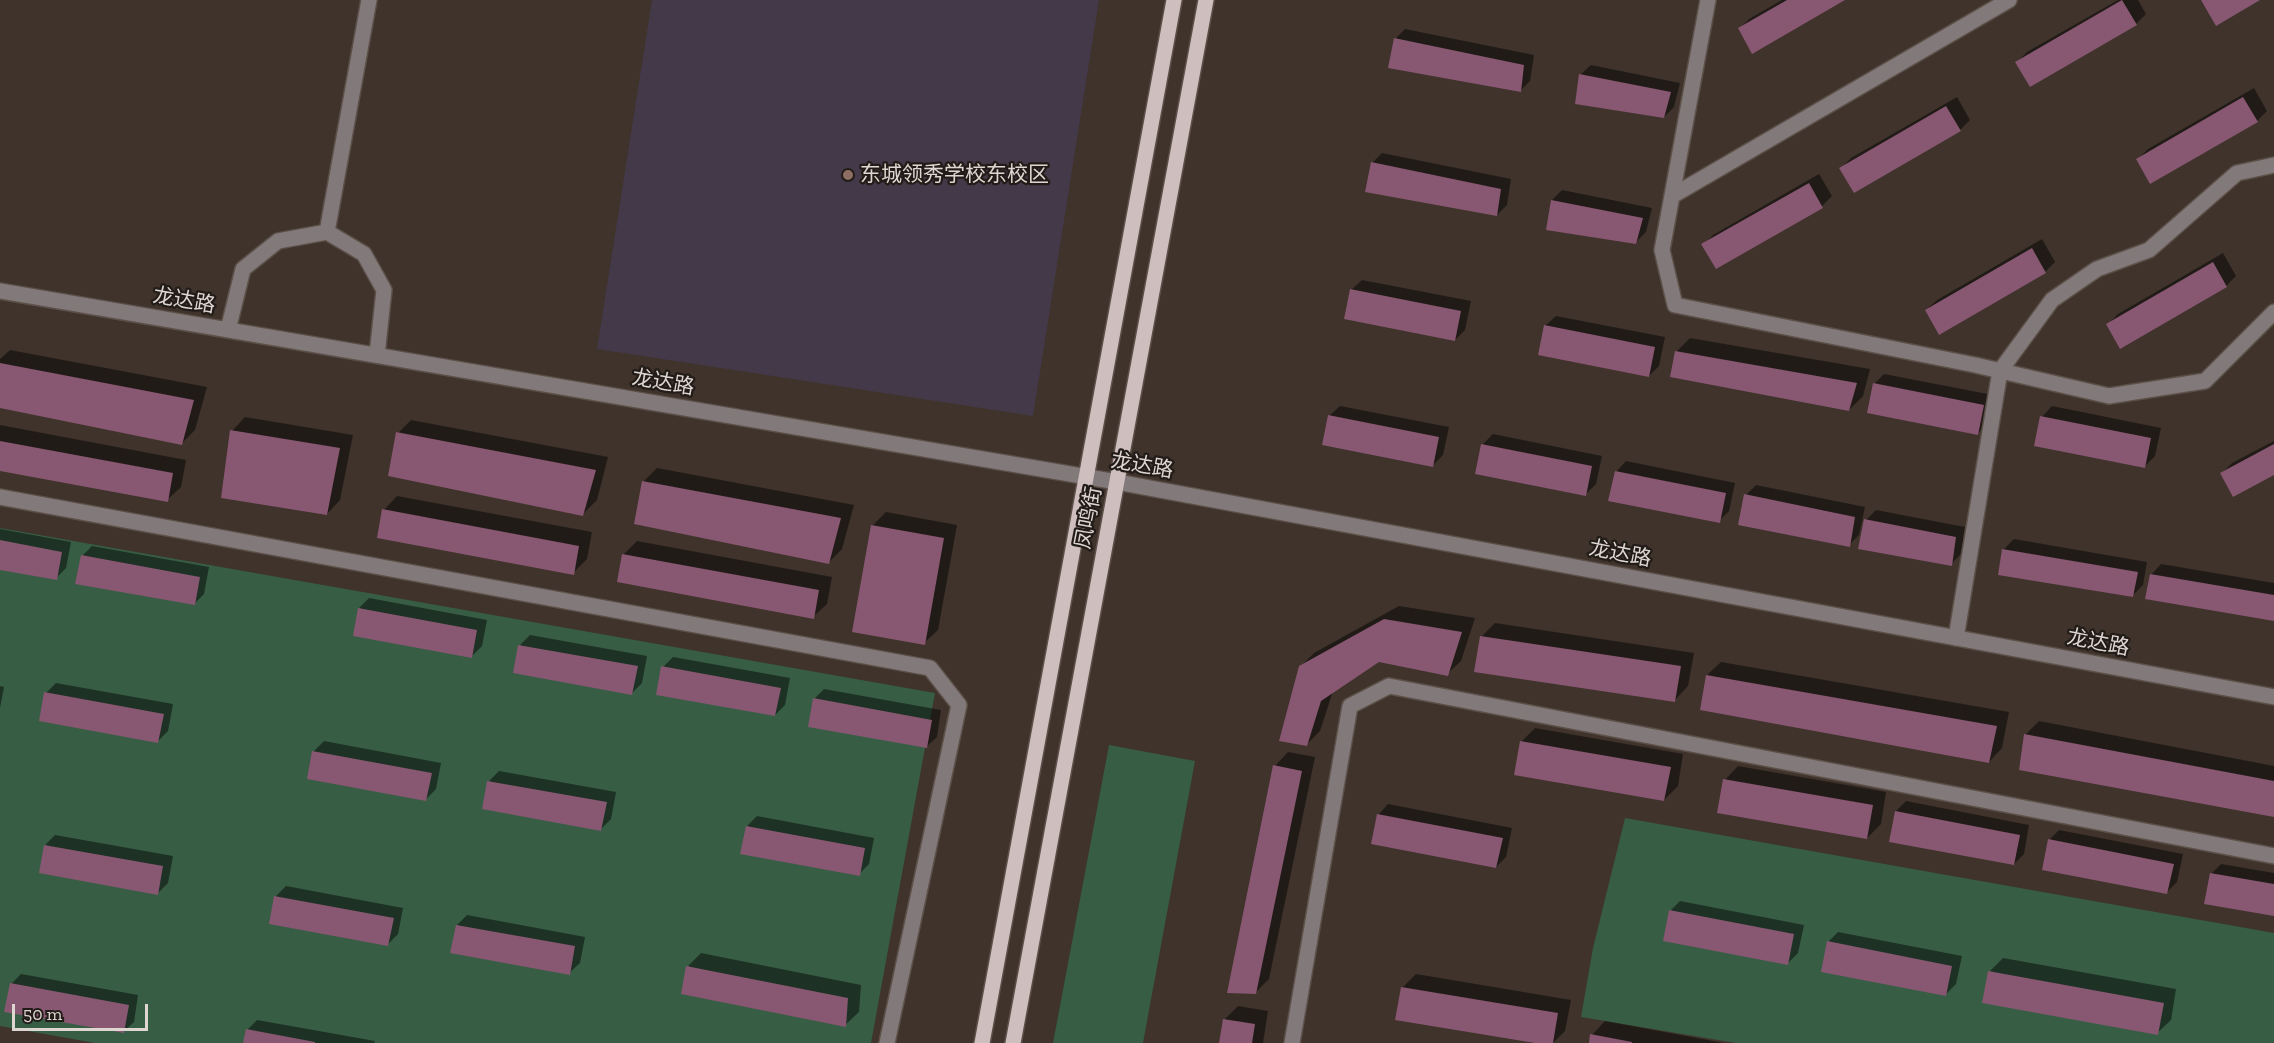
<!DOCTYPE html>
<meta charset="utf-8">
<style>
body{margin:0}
#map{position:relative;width:2274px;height:1043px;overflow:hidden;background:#3f332b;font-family:"Zilla Slab",serif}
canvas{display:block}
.scale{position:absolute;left:12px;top:1004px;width:136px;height:27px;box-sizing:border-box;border:3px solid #ded6d1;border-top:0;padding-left:8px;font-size:18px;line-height:21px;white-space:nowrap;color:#ded6d1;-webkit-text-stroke:4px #221c18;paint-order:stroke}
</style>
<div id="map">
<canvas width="2274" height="1043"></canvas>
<div class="scale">50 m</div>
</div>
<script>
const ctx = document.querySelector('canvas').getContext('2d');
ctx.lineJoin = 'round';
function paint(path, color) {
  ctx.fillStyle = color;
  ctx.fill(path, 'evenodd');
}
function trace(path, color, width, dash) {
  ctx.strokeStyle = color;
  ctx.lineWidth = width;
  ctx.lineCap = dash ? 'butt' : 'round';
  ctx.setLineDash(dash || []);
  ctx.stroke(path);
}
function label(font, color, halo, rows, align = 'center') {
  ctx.font = font + ' "Zilla Slab","Noto Sans SC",serif';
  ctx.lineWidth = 4.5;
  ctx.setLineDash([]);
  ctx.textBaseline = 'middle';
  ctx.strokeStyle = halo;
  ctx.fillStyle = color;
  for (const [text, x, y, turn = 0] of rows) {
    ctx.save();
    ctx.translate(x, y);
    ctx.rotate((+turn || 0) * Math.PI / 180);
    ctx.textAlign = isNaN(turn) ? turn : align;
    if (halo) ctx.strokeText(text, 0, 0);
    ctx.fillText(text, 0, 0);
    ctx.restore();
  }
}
const industrial = new Path2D(`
 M652 0H1099L1033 416 597 349Z`);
const green = new Path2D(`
 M0 528 935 693 871 1043H95L0 1026Z
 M1109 745 1195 761 1143 1043H1053Z
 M1625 818 2274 933V1043H1736L1581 1017 1593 948Z`);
const shadow = new Path2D(`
 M1782 0H1842L1739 29 1749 19Z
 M2118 0H2138L2146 14 2136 24 2017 62 2027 52Z
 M1405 29 1534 55 1530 81 1520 91 1395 39Z
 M1591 65 1680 83 1674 107 1664 117 1580 75Z
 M2254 88 2267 111 2257 121 2138 159 2148 149Z
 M1957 97 1970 120 1960 130 1841 168 1851 158Z
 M1382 153 1511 179 1507 205 1497 215 1372 163Z
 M1819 174 1832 196 1822 206 1703 245 1713 235Z
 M1562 190 1652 208 1646 232 1636 242 1552 200Z
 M2042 239 2055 262 2045 272 1926 310 1937 300Z
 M2223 253 2236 276 2226 286 2108 324 2118 314Z
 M1362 280 1471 301 1465 330 1455 340 1351 290Z
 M1556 316 1665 337 1659 366 1649 376 1545 326Z
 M1690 338 1870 369 1863 396 1849 410 1676 352Z
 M10 350 207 387 195 430 181 444 0 407V359Z
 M1884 374 1993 395 1988 423 1978 433 1874 384Z
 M1340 406 1449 427 1443 455 1433 465 1329 416Z
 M2052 406 2161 428 2155 456 2145 466 2042 417Z
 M245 417 353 435 340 500 327 514 232 431Z
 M411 420 608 457 597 500 583 514 398 433Z
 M0 425 186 460 181 487 167 500 0 469Z
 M1493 434 1602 456 1596 484 1586 494 1483 444Z
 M2274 441V473H2222L2232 463Z
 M1626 461 1735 483 1729 511 1719 521 1616 472Z
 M657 468 854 505 842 549 829 562 643 482Z
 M1756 485 1865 507 1859 535 1849 545 1746 495Z
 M397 496 592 532 587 559 573 573 384 510Z
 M1876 510 1965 527 1961 554 1951 564 1866 520Z
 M886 512 957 525 938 630 924 643 872 526Z
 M0 529 71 542 66 568 56 578 0 568Z
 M2014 539 2147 562 2143 585 2133 595 2003 550Z
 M637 541 832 577 827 604 813 617 619 581 624 554Z
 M92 546 209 567 204 594 194 604 82 556Z
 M2161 564 2274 583V619L2151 575Z
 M369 598 487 620 482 646 472 656 359 608Z
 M1399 606 1475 618 1461 661 1447 674 1379 661 1333 691 1320 731 1307 744 1300 667 1314 653Z
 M1495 623 1694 653 1688 686 1675 700 1481 637Z
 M530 635 647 656 642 683 632 693 520 645Z
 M673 657 790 678 785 705 775 715 663 667Z
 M1721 662 2009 712 2002 748 1989 762 1707 675Z
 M56 683 173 704 168 731 158 741 46 693Z
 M0 686 4 687 0 708Z
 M824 689 941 710 937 737 926 747 814 699Z
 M2039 721 2274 766V815L2025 735Z
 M1535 728 1683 754 1678 786 1664 800 1521 742Z
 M324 741 441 763 436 789 426 799 313 752Z
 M1288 752 1315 757 1269 979 1255 993 1275 766Z
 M1738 766 1886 792 1881 824 1867 838 1725 780Z
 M499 771 616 792 611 819 601 829 489 781Z
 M1906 801 2029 825 2024 854 2014 864 1896 811Z
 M1388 804 1512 828 1506 857 1496 867 1378 815Z
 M757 816 874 838 869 864 859 874 747 826Z
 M2059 830 2183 854 2177 882 2167 892 2049 840Z
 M55 835 173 856 168 883 158 893 45 845Z
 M2221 864 2274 873V914L2211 874Z
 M286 886 403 908 398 934 388 944 271 923 276 896Z
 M1680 901 1804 925 1798 953 1788 963 1670 911Z
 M467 915 585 937 580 963 569 973 457 925Z
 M1838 932 1962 956 1956 984 1946 994 1828 942Z
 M701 953 861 985 859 1012 845 1025 688 966Z
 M2003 958 2176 989 2171 1020 2157 1033 1990 971Z
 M21 974 138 995 134 1022 123 1032 11 984Z
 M1416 974 1571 1000 1565 1031 1553 1043H1545L1402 988Z
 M1238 1006 1268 1011 1263 1043H1220L1224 1020Z
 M257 1020 375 1041 374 1043H245L247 1030Z
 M1605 1021 1724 1043H1590L1592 1035Z`);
const building = new Path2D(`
 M1787 0H1845L1752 54 1738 28Z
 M2122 0 2137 25 2030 87 2015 62Z
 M2201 0H2260L2216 26Z
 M1394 38 1524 65 1521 92 1388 68Z
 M1579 74 1671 92 1664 118 1575 104Z
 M2243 97 2258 122 2150 184 2136 159Z
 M1946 106 1961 131 1854 193 1839 168Z
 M1371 162 1501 189 1497 216 1365 192Z
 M1809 183 1823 208 1716 269 1701 244Z
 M1551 200 1643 218 1636 244 1546 230Z
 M2032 248 2046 273 1939 335 1925 310Z
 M2213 262 2227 287 2120 349 2106 324Z
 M1350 289 1461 311 1455 341 1344 319Z
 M1544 325 1655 347 1649 377 1538 355Z
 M1675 351 1857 383 1849 411 1670 377Z
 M0 363 194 400 182 445 0 408Z
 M1873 383 1984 405 1978 435 1867 413Z
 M1328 415 1439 437 1433 467 1322 445Z
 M2040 416 2151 438 2145 468 2034 446Z
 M230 430 340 448 327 515 221 498Z
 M396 432 596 470 583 516 388 476Z
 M0 441 173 473 168 502 0 471Z
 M1481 444 1592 466 1586 496 1475 474Z
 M2274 444V475L2233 497 2220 473Z
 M1615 471 1726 493 1720 523 1608 501Z
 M642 481 841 518 829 564 634 524Z
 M1744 494 1855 517 1850 547 1738 525Z
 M382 509 579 546 574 575 377 538Z
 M1864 519 1956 537 1952 566 1858 549Z
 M871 525 944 538 925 645 852 632Z
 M0 540 62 552 57 580 0 570Z
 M2002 549 2138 572 2133 597 1998 575Z
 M622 554 819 590 814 619 617 582Z
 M81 555 200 577 195 605 75 584Z
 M2150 574 2274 595V621L2145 599Z
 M358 608 477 630 472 658 353 636Z
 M1384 619 1462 632 1448 676 1379 662 1321 701 1307 746 1279 741 1299 666Z
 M1480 636 1681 666 1675 702 1474 672Z
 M518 645 638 666 632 695 513 673Z
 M661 666 781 688 775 716 656 695Z
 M1706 675 1997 726 1989 763 1700 710Z
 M44 692 164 714 158 743 39 721Z
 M813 698 932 720 927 748 808 727Z
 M2024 734 2274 781V817L2019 770Z
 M1520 741 1671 767 1664 801 1514 775Z
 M312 751 432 773 426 801 307 779Z
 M1273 765 1302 771 1256 994 1227 993Z
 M1723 779 1873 805 1867 839 1717 813Z
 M487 781 607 802 601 831 482 809Z
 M1895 811 2020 835 2014 865 1889 842Z
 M1377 814 1503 838 1496 868 1371 844Z
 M746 826 865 848 860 876 740 854Z
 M2048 839 2174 864 2167 894 2042 870Z
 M44 845 163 866 158 895 39 873Z
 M2210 873 2274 884V916L2204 904Z
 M274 896 394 918 388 946 269 924Z
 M1669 910 1794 934 1788 965 1663 941Z
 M456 925 575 946 570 975 450 953Z
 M1827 941 1952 966 1946 996 1821 972Z
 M686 966 848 998 846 1027 681 994Z
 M1988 971 2164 1003 2158 1035 1982 1003Z
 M10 983 129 1005 124 1033 4 1012Z
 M1401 987 1558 1013 1553 1043H1535L1395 1020Z
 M1223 1019 1255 1024 1252 1043H1219Z
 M246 1029 315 1042V1043H243Z
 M1590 1034 1632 1042V1043H1589Z`);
const minor = new Path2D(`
 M1708 0 1662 250 1675 305 1975 365 2109 396 2205 381 2274 312
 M1672 196 2009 0
 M327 232 369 0
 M0 291 1117 482 2274 697
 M228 330 243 269 278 241 327 232 364 254 384 290 377 355
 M0 497 930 668 959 705 887 1043
 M1956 638 2000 371 2052 300 2097 269 2149 250 2237 173 2274 165
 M1292 1043 1350 706 1389 686 2274 856`);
const major = new Path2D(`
 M982 1043 1174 0
 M1013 1043 1206 0`);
const markers = [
 [848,175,6,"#8d6e63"]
];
const poiNames = [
 ["东城领秀学校东校区",860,175]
];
const streetNames = [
 ["龙达路",184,301,10],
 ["龙达路",663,383,10],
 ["龙达路",1142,466,10],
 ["凤鸣街",1089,518,-79],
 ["龙达路",1620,554,11],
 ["龙达路",2098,643,11]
];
paint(industrial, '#443948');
paint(green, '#375d44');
paint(shadow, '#0007');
paint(building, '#885772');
trace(minor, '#5c5049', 18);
trace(major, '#5c5049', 18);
trace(minor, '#827a7a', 15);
trace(major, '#cebebd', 15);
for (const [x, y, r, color] of markers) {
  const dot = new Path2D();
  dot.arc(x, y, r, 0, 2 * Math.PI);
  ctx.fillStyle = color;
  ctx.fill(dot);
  trace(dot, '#221c18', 2);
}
label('21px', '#ded6d1', '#221c18', poiNames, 'left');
label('21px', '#ded6d1', '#221c18', streetNames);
</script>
